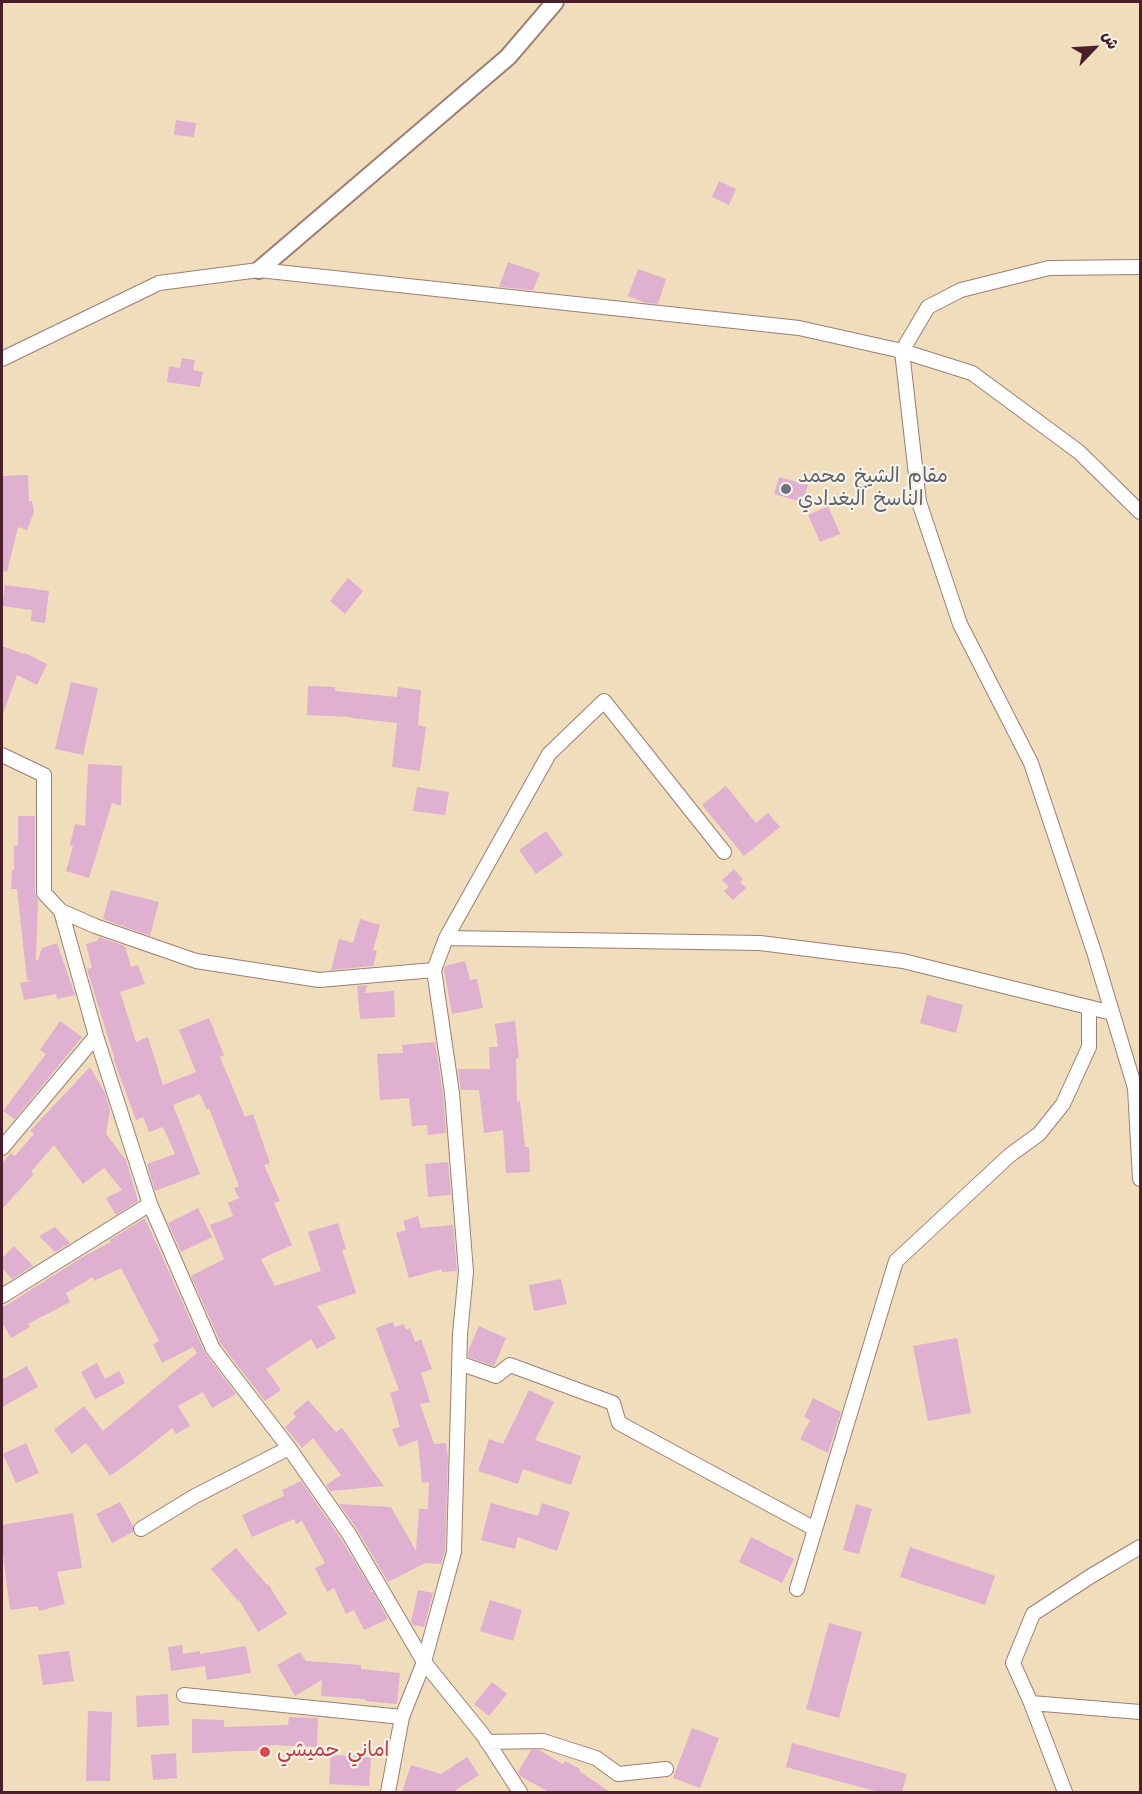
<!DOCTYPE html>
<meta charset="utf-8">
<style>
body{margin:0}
#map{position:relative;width:1142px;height:1794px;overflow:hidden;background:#f0ddbc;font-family:"Architects Daughter","Playpen Sans Arabic",sans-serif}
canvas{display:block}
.frame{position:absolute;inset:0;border:3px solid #4a1f2b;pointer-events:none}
.north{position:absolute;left:1064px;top:18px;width:60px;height:60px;-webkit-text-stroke:4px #f7f3e8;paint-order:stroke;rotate:65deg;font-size:16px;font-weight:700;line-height:24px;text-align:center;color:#4a1f2b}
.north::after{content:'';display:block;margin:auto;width:21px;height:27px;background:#4a1f2b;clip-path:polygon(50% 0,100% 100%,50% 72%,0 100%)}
</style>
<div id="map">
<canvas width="1142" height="1794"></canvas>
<div class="frame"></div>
<div class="north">ش</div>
</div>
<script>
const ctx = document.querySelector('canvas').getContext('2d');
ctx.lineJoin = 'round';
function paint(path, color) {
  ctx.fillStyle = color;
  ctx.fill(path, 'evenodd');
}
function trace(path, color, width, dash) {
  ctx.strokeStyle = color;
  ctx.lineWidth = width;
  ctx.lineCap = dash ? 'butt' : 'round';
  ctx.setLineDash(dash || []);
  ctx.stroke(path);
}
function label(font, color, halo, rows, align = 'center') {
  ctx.font = font + ' "Architects Daughter","Playpen Sans Arabic",sans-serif';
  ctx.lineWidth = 4.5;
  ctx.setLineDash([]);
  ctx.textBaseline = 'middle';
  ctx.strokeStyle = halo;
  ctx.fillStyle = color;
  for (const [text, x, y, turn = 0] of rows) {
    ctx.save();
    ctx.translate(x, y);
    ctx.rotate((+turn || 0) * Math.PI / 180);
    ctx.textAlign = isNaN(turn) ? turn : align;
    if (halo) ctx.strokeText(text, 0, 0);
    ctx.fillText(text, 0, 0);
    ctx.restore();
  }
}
const building = new Path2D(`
 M176 120 196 123 194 137 174 135Z
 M719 181 736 189 729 205 712 197Z
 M508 262 540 273 533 290 499 287Z
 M638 269 666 279 658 304 646 303 628 296Z
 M182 358 195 360 193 370 203 372 200 387 167 382 169 366 180 368Z
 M28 475 29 501H32L34 512 27 530 18 527 7 572 2 571V476Z
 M779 477 808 485 803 502 774 494Z
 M828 506 840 534 820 542 808 515Z
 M348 578 363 591 345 614 330 601Z
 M5 585 49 591 45 623 31 621 32 610 2 606Z
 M2 646 24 654 25 653 47 664 37 685 17 675 3 714Z
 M71 682 98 688 83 755 55 749Z
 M308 686 335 687V691L397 697 398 687 421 690 418 725 426 727 420 771 392 767 397 723 351 718V717L307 715Z
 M88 764 122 766 121 806 112 803 89 878 66 871 73 846 70 845 75 824 85 826Z
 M726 786 756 823 768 813 780 827 744 856 702 805Z
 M417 787 449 792 445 815 413 811Z
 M18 816H35V893L38 900 36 960H38L42 948 57 943 75 995 57 999 56 994 24 1000 20 983 31 981 27 980 17 889H11L12 870H14V846H18Z
 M546 831 563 855 536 874 519 850Z
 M734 869 743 879 740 882 746 888 733 900 724 891 729 887 722 880Z
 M111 890 159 902 150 936 103 919Z
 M360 919 380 925 373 950 377 951 373 966 331 970 339 939 353 943Z
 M99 937 125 946 131 967 138 965 145 984 120 992 136 1042 148 1037 163 1085 196 1072 179 1030 209 1018 224 1055 220 1057 245 1117 253 1114 270 1163 264 1165 280 1201 274 1203 292 1245 261 1259 275 1286 321 1271 308 1232 338 1223 346 1249 342 1250 356 1293 317 1306 336 1338 317 1349 311 1339 266 1369 281 1390 265 1401 221 1344 191 1276 224 1259 210 1225 233 1216 228 1203 239 1198 234 1188 239 1186 209 1108 207 1110 200 1094 173 1105 200 1174 155 1191 147 1164 175 1154 163 1127 149 1132 143 1117 136 1120 113 1058 115 1060 87 969 92 968 86 944 97 941Z
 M465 961 470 980 477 979 483 1008 452 1014 444 970 445 966Z
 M367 985 365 993 394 991 395 1017 360 1019 357 986Z
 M927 995 963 1005 956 1033 920 1023Z
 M60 1021 82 1037 15 1119 3 1111 46 1054 40 1050Z
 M515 1021 519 1058 516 1059 517 1102 520 1101 525 1147H529L530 1172 506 1173 503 1130 484 1133 479 1090H461L458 1069H490L489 1047H498L495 1024Z
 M435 1042 443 1094 446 1133 428 1135 427 1125 412 1126 409 1098 380 1100 377 1054 403 1053 402 1045Z
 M90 1067 105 1093 110 1110 106 1134 126 1160 138 1201 116 1215 106 1198 122 1190 104 1168 83 1184 54 1145 31 1172 34 1174 2 1209V1163L11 1153 15 1156 34 1134 30 1131Z
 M448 1162 451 1195 428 1197 425 1164Z
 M198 1208 212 1237 181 1252 168 1223Z
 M418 1216 421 1228 453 1225 457 1271 442 1272V1269L409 1278 396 1233 406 1230 403 1221Z
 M145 1218 205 1353 236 1394 212 1408 203 1392 178 1406 190 1426 176 1434 172 1428 135 1458 110 1476 86 1443 72 1454 54 1430 84 1406 103 1431 197 1353 193 1347 162 1363 153 1344 159 1341 121 1268 94 1281 93 1277 66 1293 70 1302 28 1324 30 1327 11 1338 2 1322V1308L86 1255 111 1242 110 1240Z
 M55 1227 70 1243 55 1252 39 1236Z
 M14 1246 33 1266 12 1279 2 1268V1258Z
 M561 1279 567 1304 534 1311 529 1285Z
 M393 1322 395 1327 404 1324 406 1330 410 1328 415 1342 421 1339 432 1369 421 1373 430 1402 420 1404 434 1444 446 1443 448 1459 445 1551 441 1564 425 1563 388 1582 357 1529 339 1504 391 1507 416 1551 419 1509H428L429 1482 422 1483 418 1440 399 1447 392 1429 400 1427 390 1393 399 1390 376 1328Z
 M479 1326 506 1338 494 1366 468 1357 469 1349Z
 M957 1338 971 1413 928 1421 913 1346Z
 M97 1363 105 1379 119 1371 125 1383 95 1399 81 1372Z
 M27 1366 38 1387 2 1407V1380Z
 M529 1390 554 1402 535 1440 581 1456 571 1485 523 1469 518 1484 478 1471 489 1439 503 1444Z
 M813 1398 841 1412 828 1453 800 1439 810 1420 804 1417Z
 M308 1400 336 1432 342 1428 384 1486 330 1491 326 1485 341 1475 313 1438 302 1448 285 1427 296 1417 293 1413Z
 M26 1443 39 1473 16 1483 3 1454Z
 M301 1481 341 1539 372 1590 369 1592H373L388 1619 364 1630 354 1610 346 1614 334 1588 327 1592 315 1568 325 1563 302 1521 296 1524 294 1519 252 1537 242 1515 284 1496 282 1490Z
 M120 1502 133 1526V1532L112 1543 96 1514Z
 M491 1503 538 1516 542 1503 570 1512 557 1551 518 1537 515 1549 481 1540Z
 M856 1504 872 1509 859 1554 843 1550Z
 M73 1513 82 1568 57 1572 65 1604 39 1611 38 1606 10 1610 2 1546V1525Z
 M751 1537 794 1559 782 1583 739 1562Z
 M910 1547 995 1576 985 1605 900 1577Z
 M236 1548 267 1585 268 1584 287 1614 258 1632 238 1598 239 1602 211 1569Z
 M418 1590 433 1593 424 1627 413 1625 411 1622Z
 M490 1600 522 1610 513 1641 480 1631Z
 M829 1623 862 1632 839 1718 806 1709Z
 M182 1645 183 1654 200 1651V1654L246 1646 251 1673 207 1680 205 1666 171 1671 168 1647Z
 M69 1651 74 1681 43 1685 38 1655Z
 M300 1652 306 1661 361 1665V1669L400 1673 397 1704 365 1701V1699L321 1696 322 1680 295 1696 277 1665Z
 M492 1682 507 1694 489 1716 474 1704Z
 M168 1694 169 1725 137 1727 136 1696Z
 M88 1711 112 1712 110 1781H86Z
 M289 1717 318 1718 317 1747 270 1745 271 1750 192 1753V1719L224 1720V1727L288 1725Z
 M692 1728 719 1738 700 1788 673 1778Z
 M792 1743 907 1774 902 1792H879L786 1767Z
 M531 1750H539L563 1764 565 1761 580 1769 579 1771 610 1792H549L520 1776 518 1772Z
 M176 1753 177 1778 153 1780 151 1755Z
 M331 1755 371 1757 369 1786 329 1784Z
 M467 1757 479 1775 453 1792H402L411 1765 441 1774Z`);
const minor = new Path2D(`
 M1140 267 1049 268 961 290 928 307 902 351 919 502 960 624 1031 763 1094 952 1135 1088 1140 1179
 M2 359 159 283 259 270 799 328 902 351 972 373 1079 452 1140 512
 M2 755 44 775V893L61 911 96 1036 150 1204 213 1349 289 1448 349 1534 424 1662 483 1735 520 1792
 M61 911 95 926 196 961 319 980 434 970
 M446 938 760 943 903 961 1112 1013
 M2 1148 96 1036
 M2 1296 150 1204
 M459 1363 496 1376 510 1365 613 1403 619 1423 815 1529
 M141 1529 195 1496 289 1448
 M1140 1547 1091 1576 1033 1614 1013 1663 1031 1703 1140 1712
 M797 1589 896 1261 1010 1155 1039 1134 1063 1104 1089 1047V1007
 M184 1695 402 1717
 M1031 1703 1065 1792
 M487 1742 543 1741 596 1758 618 1774 666 1769
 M388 1792 402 1717 424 1662 454 1552 460 1334 466 1272 452 1093 434 970 446 938 549 754 604 701 724 852`);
const tertiary = new Path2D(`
 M259 270 508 57 555 2`);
const markers = [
 [786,489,6,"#6b7280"],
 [265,1752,6,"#e0444e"]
];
const worshipNames = [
 ["مقام الشيخ محمد",798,478],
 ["الناسخ البغدادي",798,501]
];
const healthNames = [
 ["اماني حميشي",277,1752]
];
paint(building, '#dfb0d0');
trace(minor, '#9d7e74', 16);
trace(tertiary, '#9d7e74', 20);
trace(minor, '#fff', 14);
trace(tertiary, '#fff', 16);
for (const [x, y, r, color] of markers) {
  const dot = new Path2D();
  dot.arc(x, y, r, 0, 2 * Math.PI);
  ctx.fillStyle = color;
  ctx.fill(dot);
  trace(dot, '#f7f3e8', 2);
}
label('20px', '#5b616d', '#f7f3e8', worshipNames, 'left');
label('20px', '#be3a42', '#f7f3e8', healthNames, 'left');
</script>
